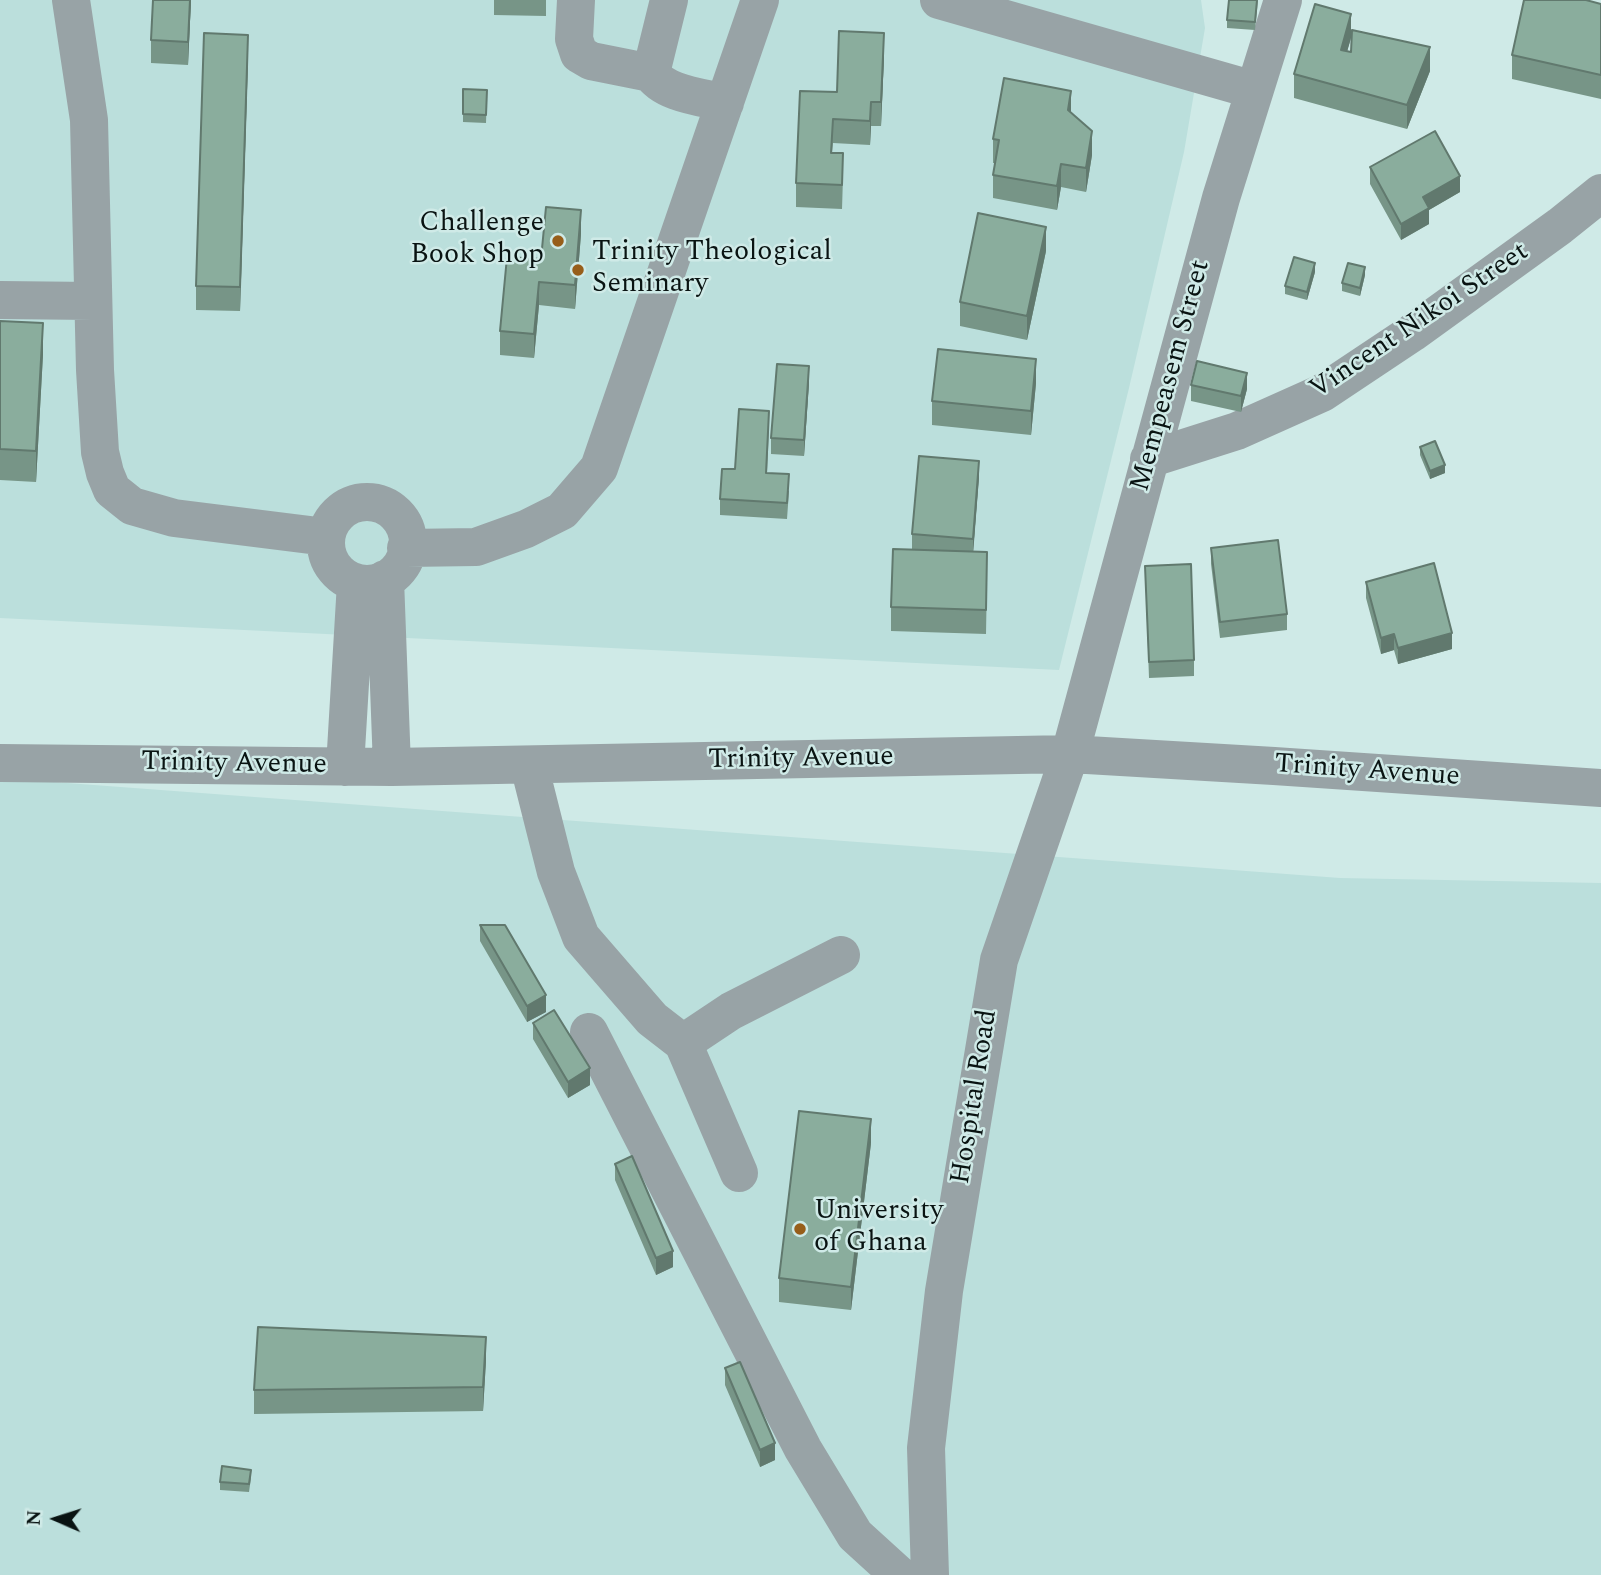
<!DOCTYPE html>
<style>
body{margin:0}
#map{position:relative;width:1601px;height:1575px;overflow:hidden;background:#cfeae7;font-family:Spectral,serif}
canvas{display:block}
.north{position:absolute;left:21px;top:1484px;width:70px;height:70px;-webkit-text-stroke:5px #cfeae7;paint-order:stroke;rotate:273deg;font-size:19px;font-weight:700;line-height:28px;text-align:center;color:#091312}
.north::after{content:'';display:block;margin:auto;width:24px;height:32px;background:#091312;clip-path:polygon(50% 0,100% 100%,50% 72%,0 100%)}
</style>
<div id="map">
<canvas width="1601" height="1575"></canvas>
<div class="north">N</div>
</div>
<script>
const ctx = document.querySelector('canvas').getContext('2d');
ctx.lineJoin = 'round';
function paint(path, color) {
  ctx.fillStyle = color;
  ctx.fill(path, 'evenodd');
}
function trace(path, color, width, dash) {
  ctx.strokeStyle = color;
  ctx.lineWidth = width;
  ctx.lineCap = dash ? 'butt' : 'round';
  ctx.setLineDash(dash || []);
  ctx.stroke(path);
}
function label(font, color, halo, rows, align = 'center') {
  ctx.font = font + ' Spectral,serif';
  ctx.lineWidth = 5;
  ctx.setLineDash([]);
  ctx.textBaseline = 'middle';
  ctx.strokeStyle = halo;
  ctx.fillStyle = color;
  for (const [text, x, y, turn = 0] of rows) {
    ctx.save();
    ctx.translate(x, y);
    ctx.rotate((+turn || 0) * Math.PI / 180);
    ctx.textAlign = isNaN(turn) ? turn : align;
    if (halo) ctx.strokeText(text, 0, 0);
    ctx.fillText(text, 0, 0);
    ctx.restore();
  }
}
const built = new Path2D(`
 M0 0H1201L1205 28 1184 152 1129 388 1059 670 0 618Z
 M0 778 1340 878 1601 883V1575H0Z`);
const minor = new Path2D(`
 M71 0 89 120 95 370 100 452 105 473 112 490 132 506 174 518 326 537
 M576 0 574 39 579 54 591 61 651 73
 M669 0 651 73C664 94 702 97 725 103
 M939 0 1254 90
 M0 300 93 301
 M1149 459 1237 431 1322 393 1412 333 1560 226 1601 193
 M326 543a41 41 0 1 1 82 0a41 41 0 1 1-82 0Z
 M406 548 476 547 526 529 562 511 599 468 760 0
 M385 579 392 767
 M0 763 392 767 1070 754 1274 766 1601 788
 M529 765 556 872 581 937 652 1019 683 1043 731 1011 841 955
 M345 767 356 583
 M589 1032 803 1449 855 1535 899 1575
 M683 1043 739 1173
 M930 1575 926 1448 944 1291 999 960 1070 754 1221 198 1283 0`);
const wall = new Path2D(`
 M191 0 188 65 151 63V40Z
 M494 0H546V16L494 15Z
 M1258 0 1255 30 1227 28V20Z
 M1601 4V99L1512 79V55Z
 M1351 38 1347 51 1430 71 1407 129 1294 98V74Z
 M884 57 881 126H871L870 145 833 143 832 153 843 177 842 209 796 207V183L837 92Z
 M248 59 240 311 196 310V286Z
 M463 89 487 90 486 123 463 122Z
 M1071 113 1092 155 1086 192 1061 187 1057 210 993 198V175L995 163H993V139Z
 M1370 167 1460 192 1429 210V224L1401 240 1370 184Z
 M581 234 575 309 539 305 534 358 500 355V331L541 259Z
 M1046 251 1027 340 960 326V302Z
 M1315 272 1307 300 1285 294V286Z
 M1365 275 1360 296 1342 291V283Z
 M0 321 43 354 36 482 0 480Z
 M809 383 804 456 771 454V438Z
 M1036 383 1031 435 932 425V401Z
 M1191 385 1247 389 1241 412 1191 401Z
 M769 427 767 473 789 491 787 519 720 515V499L735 469Z
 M1420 447 1445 473 1430 479 1420 455Z
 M979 477 973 551 987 576 986 634 891 631V607L912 550V534Z
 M1211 548 1287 614V630L1220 638 1211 564Z
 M1145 566 1194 660V676L1149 678Z
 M1366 582 1452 649 1398 664 1394 650 1381 654 1366 598Z
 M480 925 546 1012 527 1022 480 941Z
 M533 1023 590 1085 568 1098 533 1039Z
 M871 1143 851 1310 779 1302V1278Z
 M615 1164 673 1267 656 1275 615 1180Z
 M486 1360 483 1411 254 1414V1390Z
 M725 1368 775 1460 760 1467 725 1385Z
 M251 1478 249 1492 220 1490V1482Z`);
const shadedWall = new Path2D(`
 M190 0H191L188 65V42Z
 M1351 14V38L1341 73V50Z
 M884 33V57L881 126V102Z
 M248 35V59L240 311V287Z
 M1430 47V71L1407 129V105Z
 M1071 91V114L1068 110Z
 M871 102V126L870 145V121Z
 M1092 131V155L1086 192V168Z
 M1061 164V187L1057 210V186Z
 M1460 176V192L1429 210V224L1401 240V224L1423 197Z
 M581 210V234L575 309V285Z
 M1046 227V251L1027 340V316Z
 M1315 263V272L1307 300V292Z
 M1365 267V275L1360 296V288Z
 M539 282V305L534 358V334Z
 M43 323V354L36 482V451Z
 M1036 359V383L1031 435V411Z
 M809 366V383L804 456V440Z
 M1247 373V389L1241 412V396Z
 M979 461V477L973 555V539Z
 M1445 465V473L1430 479V471Z
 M1452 633V649L1398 664V648Z
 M1394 634V650L1381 654V638Z
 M546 995V1012L527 1022V1006Z
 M590 1068V1085L568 1098V1082Z
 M871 1119V1143L851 1310V1287Z
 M673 1251V1267L656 1275V1258Z
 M486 1337V1360L483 1411V1387Z
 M775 1443V1460L760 1467V1450Z`);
const building = new Path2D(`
 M153 0H190L188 42 151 40Z
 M1229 0H1257L1255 22 1227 20Z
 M1524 0H1586L1601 4V75L1512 55Z
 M1315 4 1351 14 1341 50 1351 52 1352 30 1430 47 1407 105 1294 74Z
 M839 31 884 33 881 102H871L870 121 833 119 831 153H843L842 185 796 183 800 91 837 92Z
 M204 33 248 35 240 287 196 286Z
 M1004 78 1071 91 1068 110 1092 131 1086 168 1061 164 1057 186 993 175 999 140 993 139Z
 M463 89 487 90 486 115 463 114Z
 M1435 131 1460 176 1423 197 1429 208 1401 224 1370 167Z
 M546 207 581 210 575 285 539 282 534 334 500 331 507 257 541 259Z
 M978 213 1046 227 1027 316 960 302Z
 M1294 257 1315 263 1307 292 1285 286Z
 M1348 263 1365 267 1360 288 1342 283Z
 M0 321 43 323 36 451 0 449Z
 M938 349 1036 359 1031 411 932 401Z
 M1197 361 1247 373 1241 396 1191 385Z
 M777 364 809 366 804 440 771 438Z
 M739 409 769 411 766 473 789 474 787 503 720 499 722 469H735Z
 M1435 441 1445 465 1430 471 1420 447Z
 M919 456 979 461 973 539 912 534Z
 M1278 540 1287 614 1220 622 1211 548Z
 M893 549 987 552 986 610 891 607Z
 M1434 563 1452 633 1398 648 1394 634 1381 638 1366 582Z
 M1191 564 1194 660 1149 662 1145 566Z
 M480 925H505L546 995 527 1006Z
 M554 1010 590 1068 568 1082 533 1023Z
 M799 1111 871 1119 851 1287 779 1278Z
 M632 1156 673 1251 656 1258 615 1164Z
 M258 1327 486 1337 483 1387 254 1390Z
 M740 1362 775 1443 760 1450 725 1368Z
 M222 1466 251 1470 249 1484 220 1482Z`);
const markers = [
 [558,241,7,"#975e1a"],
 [578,270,7,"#975e1a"],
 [800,1229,7,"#975e1a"]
];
const poiNames = [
 ["Challenge",544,225,"right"],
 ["Book Shop",544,257,"right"],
 ["Trinity Theological",592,254],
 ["Seminary",592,286],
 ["University",814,1213],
 ["of Ghana",814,1245]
];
const streetNames = [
 ["Vincent Nikoi Street",1420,322,-34],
 ["Mempeasem Street",1172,376,-75],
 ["Trinity Avenue",801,760,-1],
 ["Trinity Avenue",234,765,1],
 ["Trinity Avenue",1367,772,4],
 ["Hospital Road",976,1097,-81]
];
paint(built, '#bbdfdc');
trace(minor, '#98a3a6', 38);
paint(wall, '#779587');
paint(shadedWall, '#61796e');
paint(building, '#8aad9d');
trace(building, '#61796e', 2);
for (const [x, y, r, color] of markers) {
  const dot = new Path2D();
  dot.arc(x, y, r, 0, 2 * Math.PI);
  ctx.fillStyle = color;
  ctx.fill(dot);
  trace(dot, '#cfeae7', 2.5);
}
label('28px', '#091312', '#cfeae7', poiNames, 'left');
label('28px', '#091312', '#cfeae7', streetNames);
</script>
